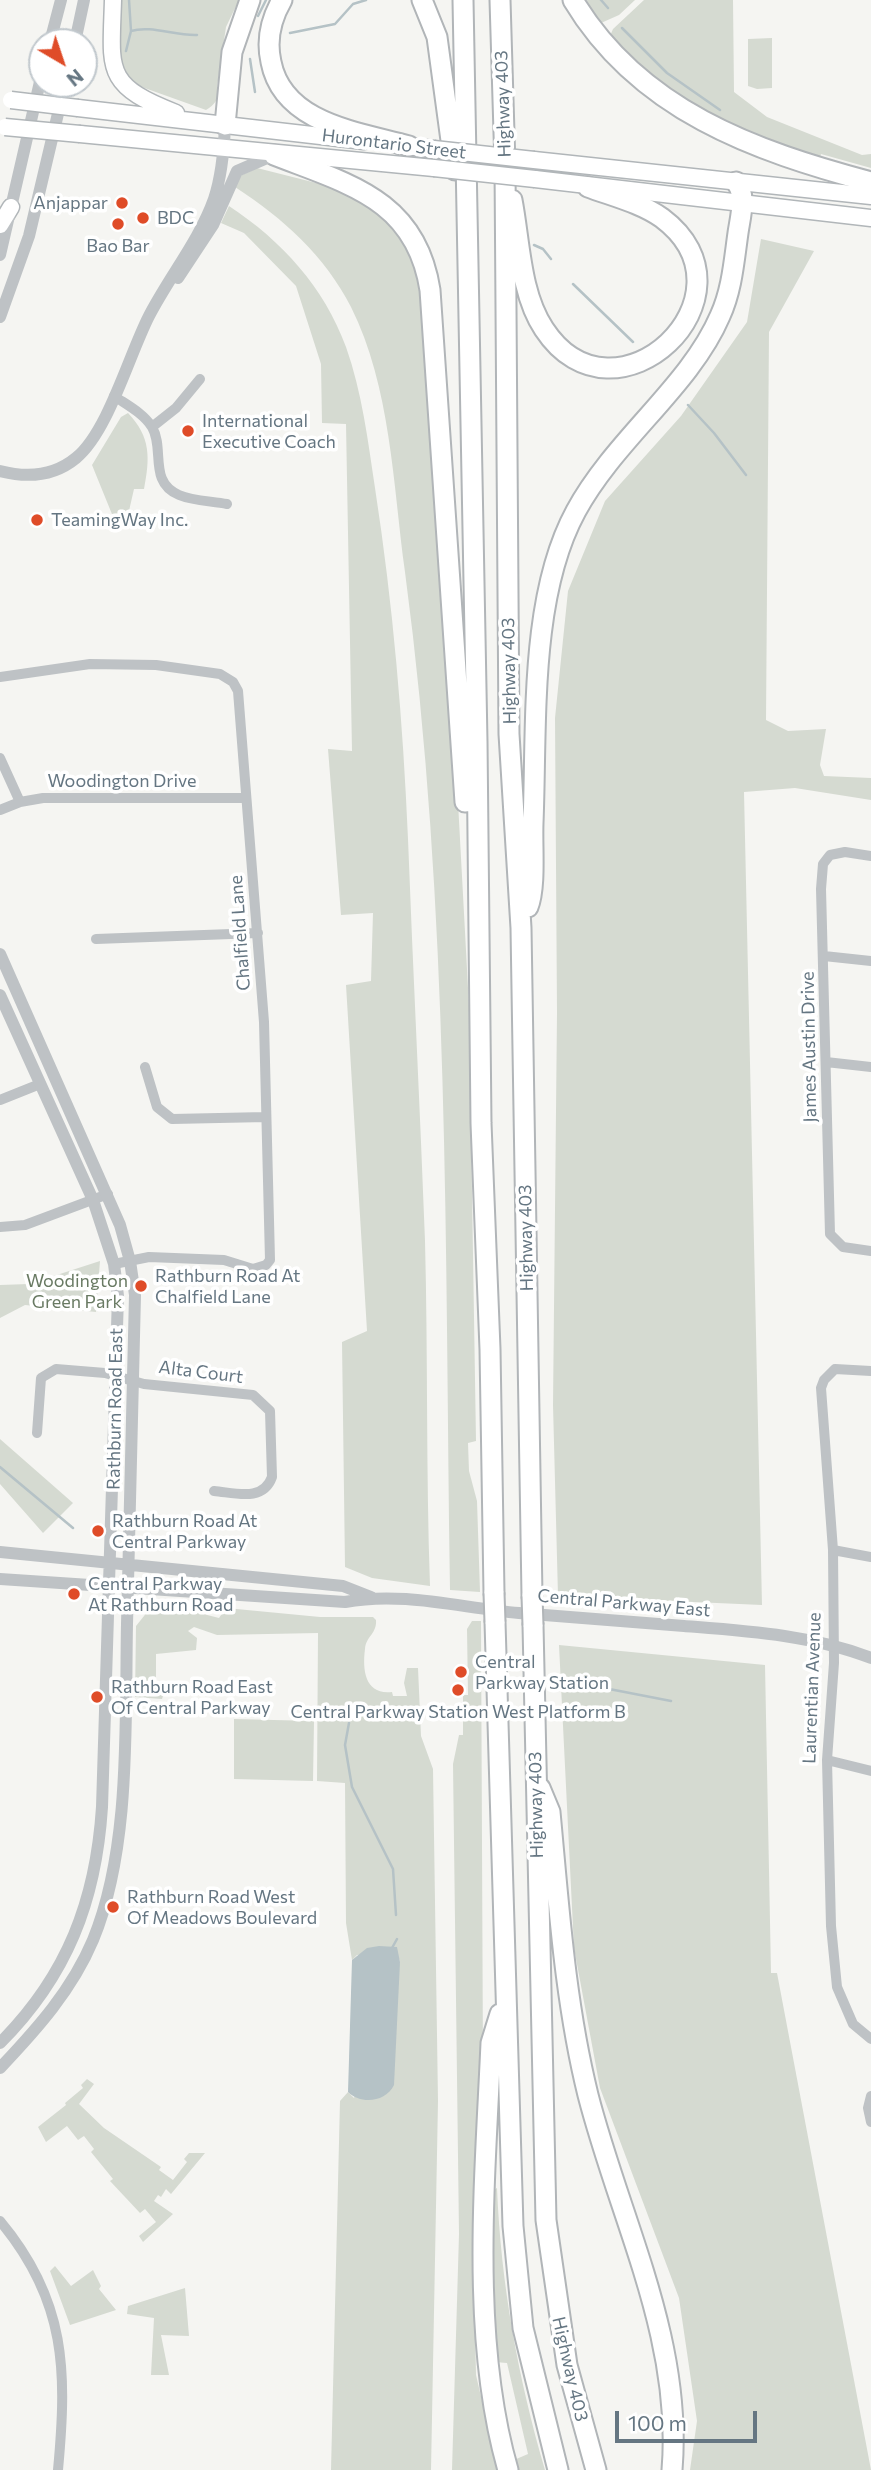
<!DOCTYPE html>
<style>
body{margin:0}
#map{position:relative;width:871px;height:2470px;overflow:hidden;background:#f5f5f2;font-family:Commissioner,sans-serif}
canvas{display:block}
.north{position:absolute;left:28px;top:28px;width:70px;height:70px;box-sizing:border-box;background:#fff;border:2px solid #c1c8cd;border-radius:50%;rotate:141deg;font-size:19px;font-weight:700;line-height:28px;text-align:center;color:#657682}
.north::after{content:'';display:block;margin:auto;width:24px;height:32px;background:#df4c28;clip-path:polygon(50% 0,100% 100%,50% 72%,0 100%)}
.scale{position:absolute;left:615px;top:2411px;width:142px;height:32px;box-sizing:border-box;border:4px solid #657682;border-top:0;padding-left:9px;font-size:21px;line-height:24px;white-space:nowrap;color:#657682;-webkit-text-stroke:5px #fff;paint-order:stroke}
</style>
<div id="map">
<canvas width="871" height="2470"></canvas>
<div class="north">N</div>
<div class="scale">100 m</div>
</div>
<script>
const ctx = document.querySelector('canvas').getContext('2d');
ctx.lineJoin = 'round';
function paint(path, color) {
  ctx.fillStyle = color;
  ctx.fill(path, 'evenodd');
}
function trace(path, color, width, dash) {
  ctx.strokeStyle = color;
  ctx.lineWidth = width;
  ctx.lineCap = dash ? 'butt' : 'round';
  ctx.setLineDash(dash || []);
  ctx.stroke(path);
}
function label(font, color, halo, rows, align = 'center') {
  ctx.font = font + ' Commissioner,sans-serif';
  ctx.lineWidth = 7;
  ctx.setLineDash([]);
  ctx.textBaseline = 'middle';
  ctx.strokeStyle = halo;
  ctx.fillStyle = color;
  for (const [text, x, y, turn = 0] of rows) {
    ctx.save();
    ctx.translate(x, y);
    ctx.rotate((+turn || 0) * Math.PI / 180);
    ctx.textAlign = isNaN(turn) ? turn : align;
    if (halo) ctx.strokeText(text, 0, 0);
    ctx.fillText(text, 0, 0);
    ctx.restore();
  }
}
const green = new Path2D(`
 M120 0H239L226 27 217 87 220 89C218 99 215 105 206 110L139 86 134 87 118 61Z
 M586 0H635L619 15 601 23Z
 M644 0H733L734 92 767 117 862 155 871 154V168L821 154 819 161C738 130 668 104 610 36L613 29Z
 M772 38V88L757 89 748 86V39Z
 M257 168 352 192 396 227 414 260 423 305 452 691 469 1006 476 1441 468 1443 469 1471 477 1501 480 1592 450 1590C445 1250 450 909 405 572 393 485 391 387 351 307 325 256 283 218 235 187L240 176Z
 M229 206C282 241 324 287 346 347 362 392 368 441 375 488 393 605 403 721 408 839 413 973 420 1107 425 1241 428 1356 426 1471 430 1586L372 1578 345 1567 342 1342 367 1331 346 985 371 981 373 913 341 915 328 749 352 751 346 424 322 423 321 364 296 286 244 233 221 223Z
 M761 239 814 251 769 332 766 720 788 731 826 729 820 765 824 776 871 778V800L795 788 744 792 762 1605 558 1596 553 1405 557 1013 555 718 568 591 605 501 681 416 747 322Z
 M128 413C151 437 150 458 144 489H134L126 524H116L92 465 121 417Z
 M100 1261 96 1312 25 1305 0 1318V1285L29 1284Z
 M0 1439 73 1503 43 1533 0 1484Z
 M160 1603 219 1618 226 1608 320 1617H373L376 1620C377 1634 366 1636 365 1649 362 1672 366 1695 392 1692L393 1696H407L404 1683 407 1668H418L421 1736 433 1769 438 2101 431 2470H331L340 2101 348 2092 354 2098 400 1962 397 1952 357 1955 352 1960 346 1923 345 1783 317 1781 318 1633 217 1635 194 1627 188 1631 197 1638 196 1650 156 1654V1688L164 1693 162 1699 135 1697 136 1626 148 1611Z
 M472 1621H481L483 2068 474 2273 476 2375 498 2470H452L459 2234 453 1764 459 1735H463V1695H468L467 1629Z
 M559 1645 765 1665 771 1973H777L871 2470H690L697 2421 679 2298 600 2088 574 1948Z
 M234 1719 314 1721 313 1781 234 1779Z
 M87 2079 94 2084 79 2104 104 2128 161 2167 159 2170 173 2180 187 2162 184 2159 189 2153H205L171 2194 166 2189 161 2197 158 2195 154 2201 173 2214 143 2242 139 2236 156 2222 145 2209 140 2213 110 2181 113 2179 91 2152 94 2149 84 2136 78 2140 67 2126 46 2142 38 2127 66 2105 65 2103 83 2088 81 2085Z
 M497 2188C501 2285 518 2377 545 2470H518L514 2460 528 2454 507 2363 495 2362 493 2190Z
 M55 2266 71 2286 93 2270 101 2286 99 2289 116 2310 70 2325 50 2271Z
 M185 2288 189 2336 161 2335 169 2375H151L154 2318 127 2314 128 2306Z`);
const water = new Path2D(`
 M379 1946 397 1947 400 1962 394 2085C386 2102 361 2105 348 2092L352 1960 367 1948Z`);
const stream = new Path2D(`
 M601 0 608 8
 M258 16 266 0
 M622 28 667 73 720 110
 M131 31C151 25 175 36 197 35
 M290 33 335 24 353 4 366 0
 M126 51 131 31 129 0
 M250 59 255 92
 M534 245 543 249 551 259
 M573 284 633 342
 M688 405 714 433 746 475
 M0 1467 73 1528
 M568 1681 671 1701
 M349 1723 345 1745 352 1787 393 1869 396 1915
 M392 1948 397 1939`);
const minor = new Path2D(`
 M114 396C127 405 143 413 152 427 165 449 148 482 179 495 193 501 212 501 227 504
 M152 427 176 408 200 379
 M0 677 90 664 156 665 220 674 233 682 238 691 264 1022 270 1260 266 1265 253 1269 224 1260 149 1257 114 1264
 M0 758 20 802
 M0 810 20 802 43 798H246
 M871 856 845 852 830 855 823 864 821 889 830 1234 843 1247 871 1251
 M96 939 258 933
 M824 956 871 961
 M826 1062 871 1067
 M145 1067 157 1107 172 1119 266 1117
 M0 1100 40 1084
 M0 1227 25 1225 108 1194
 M871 1371 835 1369 824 1380 821 1388 833 1550 834 1663 827 1760 831 1926 837 1987 853 2024 871 2039
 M37 1433 41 1378 56 1369 105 1373 144 1384 253 1395 270 1411 272 1477C263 1502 236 1493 214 1491
 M833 1550 871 1557
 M827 1760 871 1771
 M871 2096 868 2108 871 2122
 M0 2221C67 2301 67 2372 58 2470`);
const tertiary = new Path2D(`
 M50 42 61 0
 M75 42 84 0
 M0 255 42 73
 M178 278 213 225 237 171 274 155
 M0 317 29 236 65 84
 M0 471C27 478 53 477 76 458 108 432 129 355 149 316 169 277 199 241 214 199 222 175 224 150 225 125
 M0 954 120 1225 130 1261 135 1295C133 1405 129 1514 127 1624 125 1723 131 1848 93 1940 72 1990 37 2029 0 2068
 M0 995 93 1200 114 1264 118 1296 102 1807C96 1901 67 1976 0 2043
 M0 1552 343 1586 371 1597
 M0 1579 345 1602C403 1591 461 1608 519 1613 574 1617 629 1622 684 1626 747 1631 812 1635 871 1658`);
const primary = new Path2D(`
 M113 0C111 70 103 85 176 113
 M78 108 364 141
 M80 134 434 168
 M397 145 434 149
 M534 160 871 196
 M535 179 871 218
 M0 225 11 207`);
const motorway = new Path2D(`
 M282 0C271 19 266 40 271 62 283 124 359 132 409 146
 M422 0 437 37 455 170
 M463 0 477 741 481 1123 490 1349 494 1593
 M500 0 505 166 509 734 521 928 532 1596
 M573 0C639 110 754 151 871 182
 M225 125 232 52 250 0
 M274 155C348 184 416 199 430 290L465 802
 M512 200C520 241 520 293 544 329 615 437 765 295 662 218 641 203 612 196 588 187
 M528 907C536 887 532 846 533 823 537 725 529 597 576 511 615 439 690 386 720 316 732 290 734 261 738 233 740 218 747 195 736 182
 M495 1622 513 2226 523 2328 558 2470
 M533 1625 546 2220 567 2365 596 2470
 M540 1788 550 1812C559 1907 565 2002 588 2095 620 2220 683 2338 672 2470
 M500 2014 491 2043C485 2180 470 2338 508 2470`);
const primaryBridge = new Path2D(`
 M11 100 78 108
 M5 127 80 134
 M434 149 534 160
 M434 168 535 179`);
const motorwayBridge = new Path2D(`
 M494 1593 495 1622
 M532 1596 533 1625`);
const markers = [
 [122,203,7,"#df4c28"],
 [143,218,7,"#df4c28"],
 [118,224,7,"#df4c28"],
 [188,431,7,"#df4c28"],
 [37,520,7,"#df4c28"],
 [141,1286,7,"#df4c28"],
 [98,1531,7,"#df4c28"],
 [74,1594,7,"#df4c28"],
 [461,1672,7,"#df4c28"],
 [458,1690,7,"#df4c28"],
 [97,1697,7,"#df4c28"],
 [113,1907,7,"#df4c28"]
];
const streetNames = [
 ["Highway 403",503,104,-92],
 ["Hurontario Street",394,144,7],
 ["Highway 403",509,671,-91],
 ["Woodington Drive",122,781],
 ["Chalfield Lane",240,933,-94],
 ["James Austin Drive",809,1047,-91],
 ["Highway 403",526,1238,-91],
 ["Alta Court",201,1372,7],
 ["Rathburn Road East",115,1409,-89],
 ["Central Parkway East",624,1603,5],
 ["Laurentian Avenue",812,1688,-88],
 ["Highway 403",536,1805,-91],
 ["Highway 403",570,2369,77]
];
const poiNames = [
 ["Anjappar",108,203,"right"],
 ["BDC",157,218],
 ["Bao Bar",118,246,"center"],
 ["International",202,421],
 ["Executive Coach",202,442],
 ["TeamingWay Inc.",51,520],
 ["Rathburn Road At",155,1276],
 ["Chalfield Lane",155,1297],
 ["Rathburn Road At",112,1521],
 ["Central Parkway",112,1542],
 ["Central Parkway",88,1584],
 ["At Rathburn Road",88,1605],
 ["Central",475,1662],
 ["Parkway Station",475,1683],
 ["Rathburn Road East",111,1687],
 ["Of Central Parkway",111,1708],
 ["Central Parkway Station West Platform B",458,1712,"center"],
 ["Rathburn Road West",127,1897],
 ["Of Meadows Boulevard",127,1918]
];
const parkNames = [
 ["Woodington",77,1281],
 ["Green Park",77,1302]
];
paint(green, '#d5dad1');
paint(water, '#b5c2c6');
trace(stream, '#b5c2c6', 2.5);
trace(primary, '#b1b6b9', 19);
trace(motorway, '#b1b5b8', 23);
trace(minor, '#bec2c5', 10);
trace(tertiary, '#bec2c5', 12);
trace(primary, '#fff', 16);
trace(motorway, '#fff', 19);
trace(primaryBridge, '#b1b6b9', 19, []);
trace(motorwayBridge, '#b1b5b8', 23, []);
trace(primaryBridge, '#fff', 16);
trace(motorwayBridge, '#fff', 19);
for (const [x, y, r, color] of markers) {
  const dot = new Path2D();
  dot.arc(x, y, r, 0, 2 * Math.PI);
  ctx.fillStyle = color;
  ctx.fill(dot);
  trace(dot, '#fff', 2.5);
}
label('18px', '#657682', '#fff', streetNames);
label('18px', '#657682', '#fff', poiNames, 'left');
label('18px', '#697a63', '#fff', parkNames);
</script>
